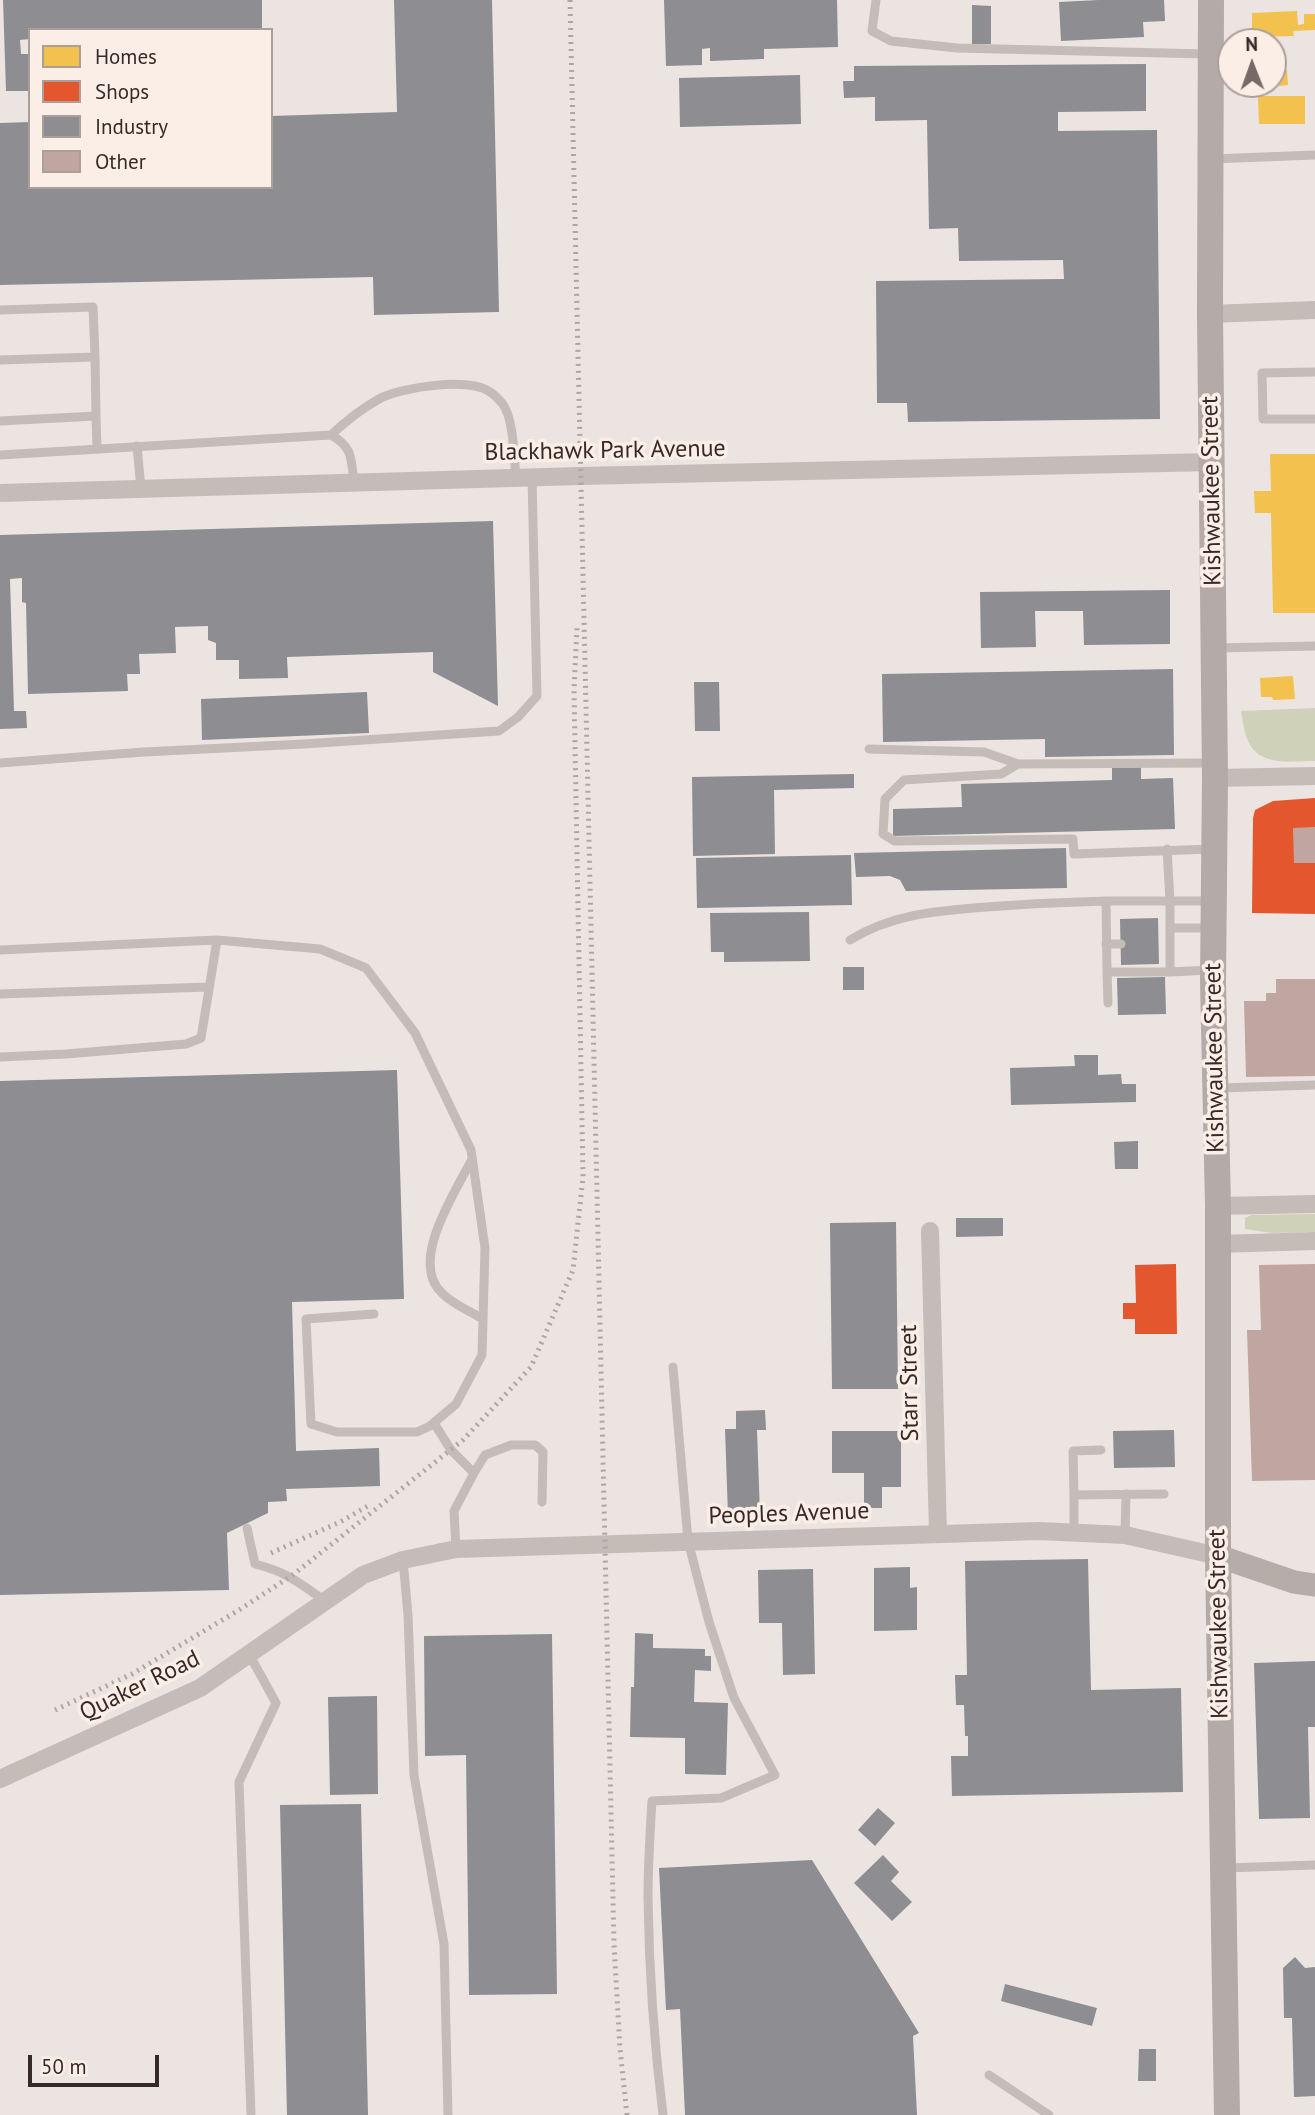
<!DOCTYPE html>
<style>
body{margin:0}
#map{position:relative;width:1315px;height:2115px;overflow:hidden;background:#ece4e0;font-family:"PT Sans",sans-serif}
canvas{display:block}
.legend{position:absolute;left:28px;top:28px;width:245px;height:161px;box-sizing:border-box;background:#faeee6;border:2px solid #ac9f9a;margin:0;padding:9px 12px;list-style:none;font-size:21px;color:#362927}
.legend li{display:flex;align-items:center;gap:14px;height:35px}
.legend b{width:35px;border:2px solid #ac9f9a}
.north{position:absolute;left:1217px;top:28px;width:70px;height:70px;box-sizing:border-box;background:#faeee6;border:2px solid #ac9f9a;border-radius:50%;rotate:359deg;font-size:19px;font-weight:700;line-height:28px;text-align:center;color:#362927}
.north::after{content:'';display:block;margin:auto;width:24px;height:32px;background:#766a68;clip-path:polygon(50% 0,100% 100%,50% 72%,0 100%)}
.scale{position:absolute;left:28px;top:2055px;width:131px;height:32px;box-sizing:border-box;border:4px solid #362927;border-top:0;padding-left:9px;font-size:21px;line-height:24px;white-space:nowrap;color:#362927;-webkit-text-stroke:5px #faeee6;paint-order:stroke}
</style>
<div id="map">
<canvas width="1315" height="2115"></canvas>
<ul class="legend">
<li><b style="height:19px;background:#f2c14e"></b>Homes</li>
<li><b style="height:19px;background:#e4572e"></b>Shops</li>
<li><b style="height:19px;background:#8d8d92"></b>Industry</li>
<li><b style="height:19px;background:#c0a5a1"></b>Other</li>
</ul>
<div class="north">N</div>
<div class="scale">50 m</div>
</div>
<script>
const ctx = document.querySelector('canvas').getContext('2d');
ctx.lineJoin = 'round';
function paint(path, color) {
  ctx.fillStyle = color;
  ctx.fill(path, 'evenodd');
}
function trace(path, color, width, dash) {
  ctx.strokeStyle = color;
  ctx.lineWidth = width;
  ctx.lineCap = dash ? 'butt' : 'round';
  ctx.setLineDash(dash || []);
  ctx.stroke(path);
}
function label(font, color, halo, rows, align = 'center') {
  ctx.font = font + ' "PT Sans",sans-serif';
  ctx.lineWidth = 7;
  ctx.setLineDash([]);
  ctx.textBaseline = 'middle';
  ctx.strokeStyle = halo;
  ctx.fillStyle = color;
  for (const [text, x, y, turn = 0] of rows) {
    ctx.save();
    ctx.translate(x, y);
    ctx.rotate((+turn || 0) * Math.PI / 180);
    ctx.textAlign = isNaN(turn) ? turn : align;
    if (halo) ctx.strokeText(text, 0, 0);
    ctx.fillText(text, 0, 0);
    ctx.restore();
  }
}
const green = new Path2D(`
 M1315 708V761C1293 761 1261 767 1249 743 1244 734 1243 721 1241 711Z
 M1315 1214V1232L1272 1233 1245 1229V1218L1251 1215Z`);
const homes = new Path2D(`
 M1297 11 1298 25 1304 24V14H1315V30L1293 31 1294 36 1252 37V13Z
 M1287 70 1288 85 1258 88 1257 84H1273V71Z
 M1258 96H1305V124H1259Z
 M1270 454H1315V613H1273L1271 513H1255L1254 491H1271Z
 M1293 676 1295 699 1273 700 1272 697H1261L1260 678Z`);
const shops = new Path2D(`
 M1315 798V914L1252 913 1253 818 1255 810 1273 801Z
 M1176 1264 1177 1334H1135V1319H1123V1303H1136L1135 1265Z`);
const industry = new Path2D(`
 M3 0H262V30H30V39L20 40 21 54H30V91H6Z
 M394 0H492L499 312 374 315 373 277 0 285V123L30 122V187H271V116L397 112Z
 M664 0H837L838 47 764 49V59L710 61V48L702 49V65L666 66Z
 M1099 0H1164L1165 21 1143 22 1144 37 1061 41 1059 2Z
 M972 5 991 6V44H972Z
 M1146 64V111L1058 112V131L1157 130 1160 419 908 422 907 403H877L876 281 1064 279 1063 260 959 261 958 228 929 229 927 120 875 121V97L844 98 843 81H854V66Z
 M800 75 801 124 680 127 679 78Z
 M493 521 498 706 433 672V652L287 657 288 678 239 679V660H216V643L208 640V626L175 627 176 653 139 654 140 674H127L128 691 28 694 26 603 22 602V578L10 579 14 711H26L27 728 0 729V535Z
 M1170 590V644L1084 645 1083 611H1035L1036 647 981 648 980 592Z
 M1173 669 1174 755 1045 757V739L883 742 882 674Z
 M694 682H719L720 731H695Z
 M367 692 369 733 202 740 201 699Z
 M1141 767V779L1173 778 1175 829 893 836V809L962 807 961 784 1112 780V768Z
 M854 774V788L774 790 775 854 693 856 692 777Z
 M1066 848 1067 888 906 891 900 880 890 876 856 877 854 853Z
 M851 855 852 905 697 908 696 858Z
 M809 912 810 961 724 962V952H711L710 913Z
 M1158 918 1159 964 1121 965 1120 919Z
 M843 967H864V990H843Z
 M1165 977 1166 1014 1118 1015 1117 978Z
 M1074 1055H1098V1075L1121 1074 1122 1084H1136V1102L1011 1105 1010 1068 1075 1066Z
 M397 1070 404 1299 292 1302 296 1451 379 1448 380 1486 286 1489 287 1501 268 1502V1513L227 1533 229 1590 0 1595V1081Z
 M1138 1141V1169H1115L1114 1142Z
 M956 1218H1003V1236L956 1237Z
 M896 1222 898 1389H832L830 1223Z
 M765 1410 766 1430H757L760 1514 728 1515 725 1429H736V1411Z
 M1174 1430 1175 1467 1114 1468 1113 1431Z
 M832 1431H901V1487H882V1508H864V1473H832Z
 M1088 1559 1091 1690 1181 1688 1183 1792 952 1796 951 1756H968V1736H965L964 1705H956L955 1675H967L965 1561Z
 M910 1567V1588L917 1587V1630L874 1631V1568Z
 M813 1569 815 1674 783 1675 782 1623H759L758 1570Z
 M635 1633 653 1634V1648L705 1649V1656H711V1671L695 1670 694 1702 728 1703 726 1775 685 1774V1738L630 1737 631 1687H634Z
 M552 1634 557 1994 469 1995 466 1755 425 1756 424 1636Z
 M1315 1661V1727H1308L1310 1818 1259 1819 1254 1663Z
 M377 1696 378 1794 330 1795 328 1697Z
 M361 1804 368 2115H287L280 1805Z
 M878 1808 895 1823 875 1846 858 1830Z
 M883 1855 899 1872 891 1881 912 1902 892 1921 854 1883Z
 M812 1860 919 2033 913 2036 917 2115H685L680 2009 666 2010 659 1868Z
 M1295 1957 1305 1968 1315 1967V2096L1294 2097 1292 2018H1284L1283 1968Z
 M1005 1984 1097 2008 1092 2026 1001 2001Z
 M1139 2049H1156V2081H1138Z`);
const building = new Path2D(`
 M1315 827V863H1294L1293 828Z
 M1276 979H1315V1076L1246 1077 1244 1001H1266V993H1276Z
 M1315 1264V1480L1252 1481 1247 1330H1261L1259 1265Z`);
const lane = new Path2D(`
 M876 0 872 31 891 41 957 48 1206 54
 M1212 159 1315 155
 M0 310 93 307 95 357 0 360
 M1315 372 1262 373 1263 419H1315
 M96 416 97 448
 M0 421 96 416 95 357
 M331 435C346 421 361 409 379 399 402 387 468 377 490 392 494 394 499 400 502 403 514 418 514 458 516 478
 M137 446 141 489
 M0 455 331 435C353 447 351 459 354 482
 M1215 648 1315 646
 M869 749 984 752 1018 764 1213 763
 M0 763 144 752 304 744 499 731 518 717 537 696 532 477
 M1018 764 1001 774 904 780 885 799 883 834 895 841 1073 839 1074 854 1211 849
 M1167 849 1170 901H1212
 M1170 928H1210
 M850 940C892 914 937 911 986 907 1026 904 1066 902 1106 901
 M1106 944H1121
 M0 950 217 940 320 949 366 968 415 1033 471 1150 485 1248 482 1355 456 1404 430 1426 417 1432H337L311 1424 306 1319 374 1314
 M1107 972 1108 1003
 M1170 972V901H1106L1107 972H1170L1211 970
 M0 994 209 987
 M0 1057 66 1054 186 1044 201 1038 217 940
 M1219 1088 1315 1085
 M472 1159C456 1191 408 1262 442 1293 452 1304 470 1311 483 1319
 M434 1423 451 1450 474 1473 454 1511 456 1549
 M474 1473 485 1455 511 1445H535L543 1452 542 1502
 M1074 1495 1073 1451 1101 1450
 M247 1528 255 1564C287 1572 298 1582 325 1601
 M1074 1533V1495L1164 1494
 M1125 1535 1126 1494
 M403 1560 408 1615 414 1775 444 1944 448 2115
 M249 1654 276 1703 239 1782 251 2115
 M1226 1868 1315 1865
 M989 2075 1049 2115
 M663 2115C654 2043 649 1970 648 1897 648 1865 650 1832 652 1801L721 1798 775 1775 734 1698 709 1622 688 1541 673 1367`);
const street = new Path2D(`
 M1210 314 1315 310
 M0 493 580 476 1212 462
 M1215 778 1315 776
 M1218 1206 1315 1204
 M930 1231 938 1534
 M1218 1244 1315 1241
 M0 1779 200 1688 363 1575 403 1560 456 1549 1039 1531 1125 1535 1218 1556`);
const secondary = new Path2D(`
 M1218 1556 1294 1582 1315 1585`);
const primary = new Path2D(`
 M1211 0 1210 314 1215 778 1213 981 1218 1206V1556L1227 2115`);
const rail = new Path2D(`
 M570 0 614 1944 620 2049 627 2115
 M271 1553 340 1522 368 1506
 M55 1710 132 1674 239 1610 294 1574 463 1440 531 1367 573 1270 583 1177 574 691 577 627`);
const streetNames = [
 ["Blackhawk Park Avenue",605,451,-1],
 ["Kishwaukee Street",1212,491,-91],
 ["Kishwaukee Street",1215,1058,-91],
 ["Starr Street",910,1383,-91],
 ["Peoples Avenue",789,1514,-2],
 ["Kishwaukee Street",1219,1624,-91],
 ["Quaker Road",140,1686,-26]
];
paint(green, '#d0d1b9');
paint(homes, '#f2c14e');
paint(shops, '#e4572e');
paint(industry, '#8d8d92');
paint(building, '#c0a5a1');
trace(lane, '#c5bcb8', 9);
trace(street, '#c5bcb8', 18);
trace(secondary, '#b6ada9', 23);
trace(primary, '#b4aba8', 26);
trace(rail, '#ada6a3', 5, [2, 5]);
label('24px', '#362927', '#faeee6', streetNames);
</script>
